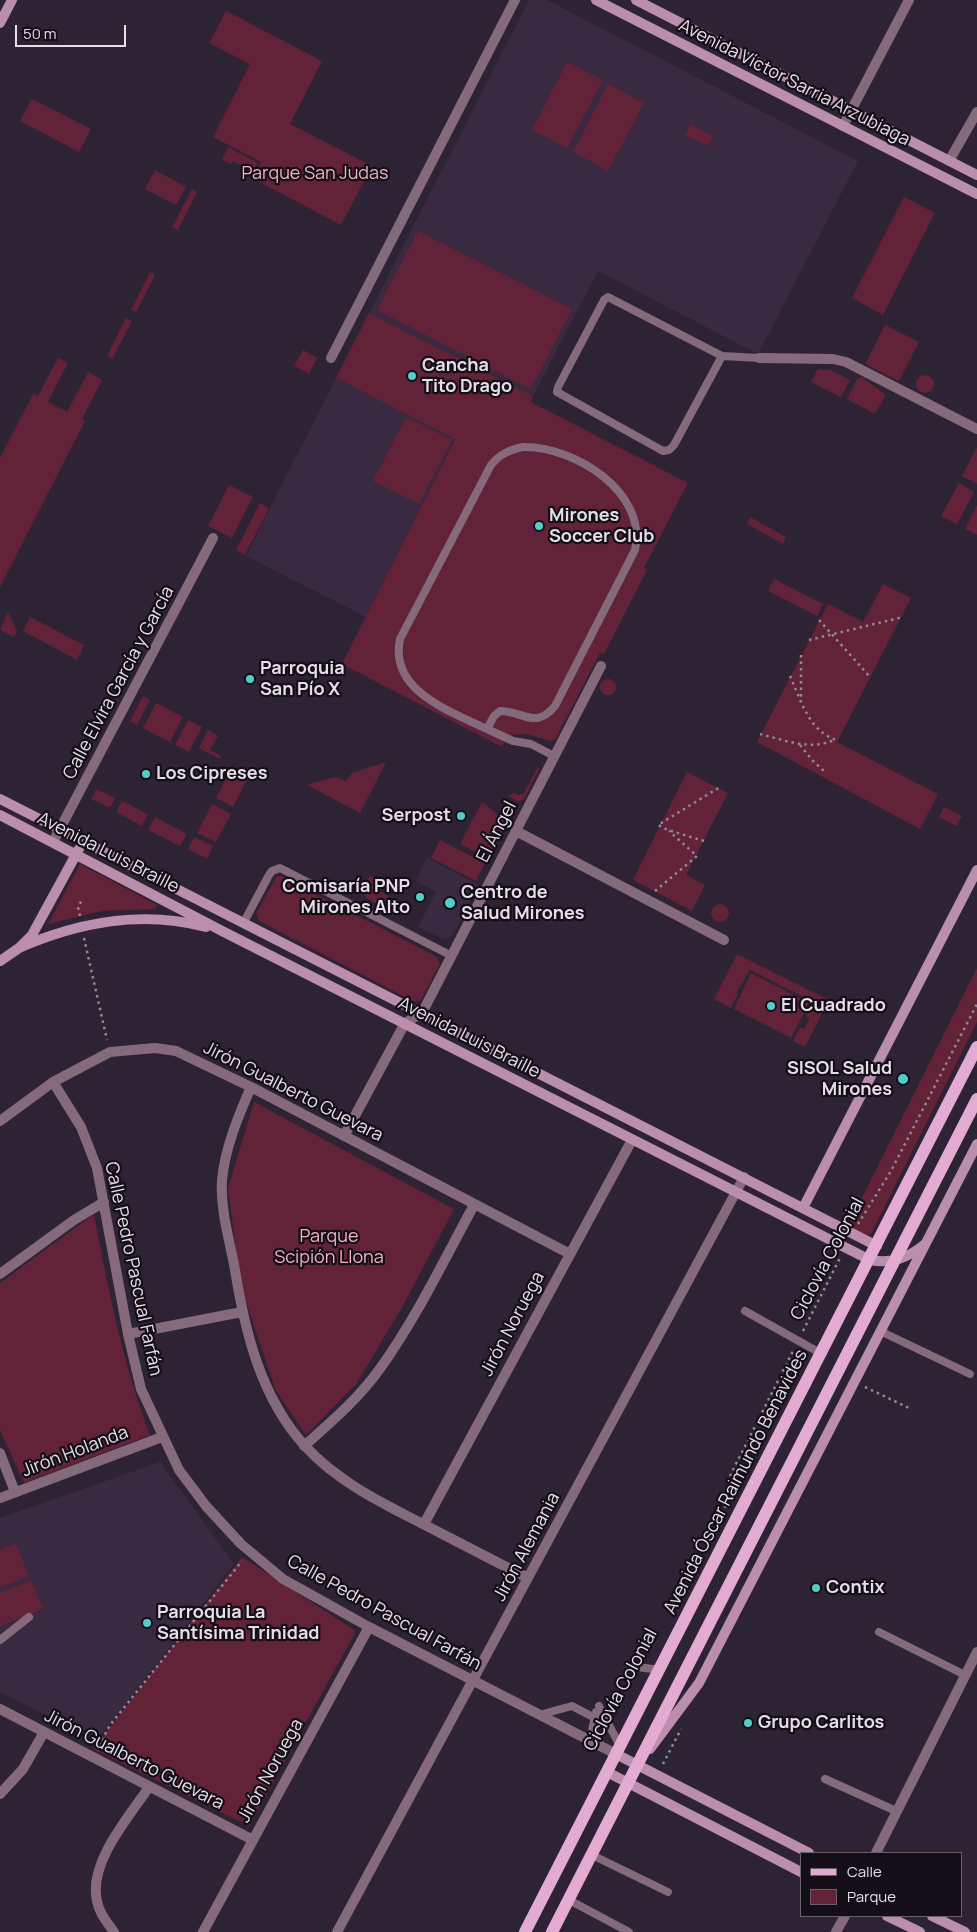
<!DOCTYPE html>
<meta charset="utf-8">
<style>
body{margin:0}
#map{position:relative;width:977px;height:1932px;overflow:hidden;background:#2e2335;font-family:Manrope,sans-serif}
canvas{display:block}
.legend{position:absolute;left:800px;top:1852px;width:162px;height:65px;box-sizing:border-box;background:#140e16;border:1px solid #68616b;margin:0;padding:6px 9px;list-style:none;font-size:15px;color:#e5deea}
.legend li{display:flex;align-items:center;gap:10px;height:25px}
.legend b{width:25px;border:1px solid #68616b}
.scale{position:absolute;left:15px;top:25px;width:111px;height:22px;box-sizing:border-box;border:2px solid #e5deea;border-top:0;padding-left:6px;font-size:15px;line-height:18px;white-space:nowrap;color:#e5deea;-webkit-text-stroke:4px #140e16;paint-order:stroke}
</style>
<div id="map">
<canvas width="977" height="1932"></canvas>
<ul class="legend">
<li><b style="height:6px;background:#e3abd1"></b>Calle</li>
<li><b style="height:14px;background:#622237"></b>Parque</li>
</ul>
<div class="scale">50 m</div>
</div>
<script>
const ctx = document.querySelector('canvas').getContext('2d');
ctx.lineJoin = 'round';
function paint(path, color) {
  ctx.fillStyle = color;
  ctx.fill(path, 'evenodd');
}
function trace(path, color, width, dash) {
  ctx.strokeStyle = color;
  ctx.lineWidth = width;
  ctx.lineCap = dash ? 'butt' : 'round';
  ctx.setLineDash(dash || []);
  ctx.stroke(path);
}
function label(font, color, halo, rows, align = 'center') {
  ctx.font = font + ' Manrope,sans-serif';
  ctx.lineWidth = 4.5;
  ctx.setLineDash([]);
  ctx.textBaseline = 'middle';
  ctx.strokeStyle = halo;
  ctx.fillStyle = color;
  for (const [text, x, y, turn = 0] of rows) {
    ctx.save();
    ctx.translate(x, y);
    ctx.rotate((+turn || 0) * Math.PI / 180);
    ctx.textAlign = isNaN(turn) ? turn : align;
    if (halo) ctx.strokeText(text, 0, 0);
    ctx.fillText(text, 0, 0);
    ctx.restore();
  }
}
const built = new Path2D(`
 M529 0H547L858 161 758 354 598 271 533 396 369 313Z
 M336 378 455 438 366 617 246 556Z
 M427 858 479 885 453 935 445 939 418 927 436 892 416 881Z
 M160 1462 234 1564 97 1741 0 1692V1518Z`);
const green = new Path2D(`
 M226 11 322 61 290 124 372 166 341 225 252 178 261 162 213 137 250 64 209 43Z
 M567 62 603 80 567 148 532 130Z
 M608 84 644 103 608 171 573 152Z
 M32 99 91 129 79 152 20 121Z
 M690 124 713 136 708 146 685 135Z
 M228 147 258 163 253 171 233 161 231 164 222 159Z
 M155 170 186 187 176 205 145 189Z
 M192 189 197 192 178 230 172 227Z
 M904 197 935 213 883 315 852 298Z
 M418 231 572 309 531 389 377 310Z
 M150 272 155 275 136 312 131 310Z
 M369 313 533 396 531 402 688 483 644 568 647 570 604 654 600 653 555 740 550 741 527 734 508 735 502 747 342 664 455 439 336 378Z
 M126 318 132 321 112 359 107 356Z
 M885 325 919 342 899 381 865 364Z
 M303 350 317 358 309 374 294 366Z
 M58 358 68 363 48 402 67 412 88 372 102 380 82 419 85 421 0 587V458L33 394 38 396Z
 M818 369 831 370 850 380 841 397 811 382Z
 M916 384a9 9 0 1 1 18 0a9 9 0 1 1-18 0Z
 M862 377 886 395 875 414 847 399 857 379Z
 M406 417 452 440 419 504 373 481Z
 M977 447V484L962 476Z
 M959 483 974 492 957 524 941 516Z
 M229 485 253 497 232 538 208 526Z
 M260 503 269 508 245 555 236 550Z
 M977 505V535L965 529Z
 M750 517 786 537 783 544 747 524Z
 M774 579 823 604 817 616 768 591Z
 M883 584 911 598 837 742 938 794 920 829 757 742 828 604 863 622Z
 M8 612 17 631 14 637 0 630Z
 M30 617 84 645 77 660 23 631Z
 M600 687a8 8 0 1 1 16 0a8 8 0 1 1-16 0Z
 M143 696 150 700 137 725 130 721Z
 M156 703 183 717 170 742 143 728Z
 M188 720 202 727 189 752 175 745Z
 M208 730 218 736 210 750 221 756 220 759 199 748Z
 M386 762 360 813 307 785 335 777 346 781 352 773Z
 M538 766 539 770 524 799 519 802 508 796 514 793 519 795 524 793Z
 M231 769 248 778 233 807 216 798Z
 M687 772 728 793 686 875 705 885 692 911 633 880Z
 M97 789 115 798 110 808 91 799Z
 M122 801 148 814 142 826 116 812Z
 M482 802 507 822 488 858 460 844Z
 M212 804 231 814 216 842 197 833Z
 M944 807 962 816 956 826 939 817Z
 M155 817 187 834 180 846 148 830Z
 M194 837 213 846 207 859 188 849Z
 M440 840 485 863 476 881 431 858Z
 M80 864 157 905 155 909 102 911 48 924Z
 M277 876H281L437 957 440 964 421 1000 415 1002 259 921 256 913Z
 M370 876 380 881 376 889 389 896 383 908 365 897 364 888Z
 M711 913a9 9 0 1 1 18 0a9 9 0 1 1-18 0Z
 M737 954 829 1000 805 1047 793 1041 800 1027 804 1029 810 1018 806 1016 813 1002 750 970 736 993 738 994 731 1008 714 999Z
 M977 968V1022L871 1234 865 1236 848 1226Z
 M751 973 809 1003 791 1038 734 1009Z
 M254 1102 454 1209 404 1304 357 1383 306 1435 276 1391 241 1287 228 1188Z
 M94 1214C108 1289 123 1364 150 1435L24 1483 0 1430V1283Z
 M16 1544 29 1576 0 1587V1550Z
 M242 1557 356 1631 249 1826 93 1749Z
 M31 1580 43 1609 0 1626V1593Z`);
const path = new Path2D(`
 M819 620 871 678
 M809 640 903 617
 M801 655V699
 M790 676C802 703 809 732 839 741
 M760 734C784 740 810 751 834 740
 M800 745 813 761 824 771
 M704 841 668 830 658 825 720 787
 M655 891 697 856 669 831
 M80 916 78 907 83 898
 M84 938 107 1040
 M858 1224 891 1171 977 1004
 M803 1331 840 1258
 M865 1387 909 1408
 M725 1508 729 1478 794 1349
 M99 1746 110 1725 242 1561
 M663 1764 681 1729`);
const lane = new Path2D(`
 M722 356 674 445 669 450 663 451 557 392 558 387 604 300 608 297 722 356 759 358
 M523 447C574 446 648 492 635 550L555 706C535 730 524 711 500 711L494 716 487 729C450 711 389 691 400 639L491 465C500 454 509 450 523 447Z
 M487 729 513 741 531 744 554 756
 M244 922 269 875 272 871 280 868 452 956
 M745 1311 822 1354
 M880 1331 970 1374
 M879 1632 965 1675
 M0 1640 29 1617
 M630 1666 660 1670
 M599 1706 620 1746
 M539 1715 572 1706 593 1717
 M594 1744 592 1730 596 1712
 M825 1779 896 1811
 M592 1855 668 1892
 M569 1900 629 1932`);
const street = new Path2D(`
 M843 126 909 0
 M949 161 977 112
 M331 358 515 0
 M759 358 833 359 846 362 977 429
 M516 831 724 940
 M53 842 213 538
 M53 1082 81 1127 97 1168 128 1334 141 1389 179 1470 206 1506 241 1544 283 1579 369 1627 616 1754
 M251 1087C238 1117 225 1148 222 1180 220 1210 230 1241 235 1270 245 1332 261 1398 305 1446 337 1481 380 1502 421 1523 456 1541 492 1560 528 1578
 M0 1121 53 1082 110 1052 155 1048 176 1051 251 1087 570 1254
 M344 1136 405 1023 422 1013 601 666
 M0 1274 74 1220 104 1202
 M128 1334 242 1312
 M304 1446C331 1422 358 1399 379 1370 416 1319 444 1260 474 1205
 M0 1453 15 1492
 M0 1498 162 1437
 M424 1524 632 1140
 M0 1709 253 1840
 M0 1794 23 1769 44 1732
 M876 1853 977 1652
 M114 1932C107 1922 99 1913 97 1901 88 1863 129 1817 149 1787
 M203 1932 369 1627
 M337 1932 744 1177
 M836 1932 845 1916`);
const secondary = new Path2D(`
 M596 0 977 194
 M636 0 977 175
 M0 23 12 0
 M0 799 877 1246
 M0 815 224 932 870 1260C892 1264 908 1258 925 1244
 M19 948C79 922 141 910 206 927
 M0 961 19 948 32 935 79 849
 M803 1208 977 870
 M650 1749 699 1683 977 1144
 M616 1754 809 1853
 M607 1772 801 1872
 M887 1916 920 1932
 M932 1916 965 1932`);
const primary = new Path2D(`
 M525 1932 977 1047
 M552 1932 977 1099`);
const markers = [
 [412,376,5,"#54cdc9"],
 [539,526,5,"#54cdc9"],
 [250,679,5,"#54cdc9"],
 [146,774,5,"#54cdc9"],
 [461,816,5,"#54cdc9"],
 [420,897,5,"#54cdc9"],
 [450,903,6,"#54cdc9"],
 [771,1006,5,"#54cdc9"],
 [903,1079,6,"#54cdc9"],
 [816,1588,5,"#54cdc9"],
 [147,1623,5,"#54cdc9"],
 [748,1723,5,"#54cdc9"]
];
const streetNames = [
 ["Avenida Víctor Sarria Arzubiaga",794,83,27],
 ["Calle Elvira García y García",119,683,-62],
 ["El Ángel",497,832,-63],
 ["Avenida Luis Braille",108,853,27],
 ["Avenida Luis Braille",469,1038,27],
 ["Jirón Gualberto Guevara",293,1092,27],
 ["Ciclovía Colonial",828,1259,-62],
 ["Calle Pedro Pascual Farfán",133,1269,78],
 ["Jirón Noruega",513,1324,-62],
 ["Jirón Holanda",75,1452,-21],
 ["Avenida Óscar Raimundo Benavides",736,1482,-63],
 ["Jirón Alemania",527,1547,-62],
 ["Calle Pedro Pascual Farfán",384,1613,29],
 ["Ciclovía Colonial",621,1690,-62],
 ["Jirón Gualberto Guevara",134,1760,27],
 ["Jirón Noruega",271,1771,-61]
];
const parkNames = [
 ["Parque San Judas",315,174],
 ["Parque",329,1237],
 ["Scipión Llona",329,1258]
];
const poiNames = [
 ["Cancha",422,366],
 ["Tito Drago",422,387],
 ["Mirones",549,516],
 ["Soccer Club",549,537],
 ["Parroquia",260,669],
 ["San Pío X",260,690],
 ["Los Cipreses",156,774],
 ["Serpost",451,816,"right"],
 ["Comisaría PNP",410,887,"right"],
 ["Mirones Alto",410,908,"right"],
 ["Centro de",461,893],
 ["Salud Mirones",461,914],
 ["El Cuadrado",781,1006],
 ["SISOL Salud",892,1069,"right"],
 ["Mirones",892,1090,"right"],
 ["Contix",826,1588],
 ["Parroquia La",157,1613],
 ["Santísima Trinidad",157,1634],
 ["Grupo Carlitos",758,1723]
];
paint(built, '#392941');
paint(green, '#622237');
trace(path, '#928998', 2.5, [2.5, 4]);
trace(lane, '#856a7c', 8);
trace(street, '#856a7c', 10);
trace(secondary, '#ba8eac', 10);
trace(primary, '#e3abd1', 12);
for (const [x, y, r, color] of markers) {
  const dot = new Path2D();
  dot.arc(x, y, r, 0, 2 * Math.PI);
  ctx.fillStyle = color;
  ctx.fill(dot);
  trace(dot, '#140e16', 2);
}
label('18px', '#e5deea', '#140e16', streetNames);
label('18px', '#f3b3c3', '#140e16', parkNames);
label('bold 18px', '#e5deea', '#140e16', poiNames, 'left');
</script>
